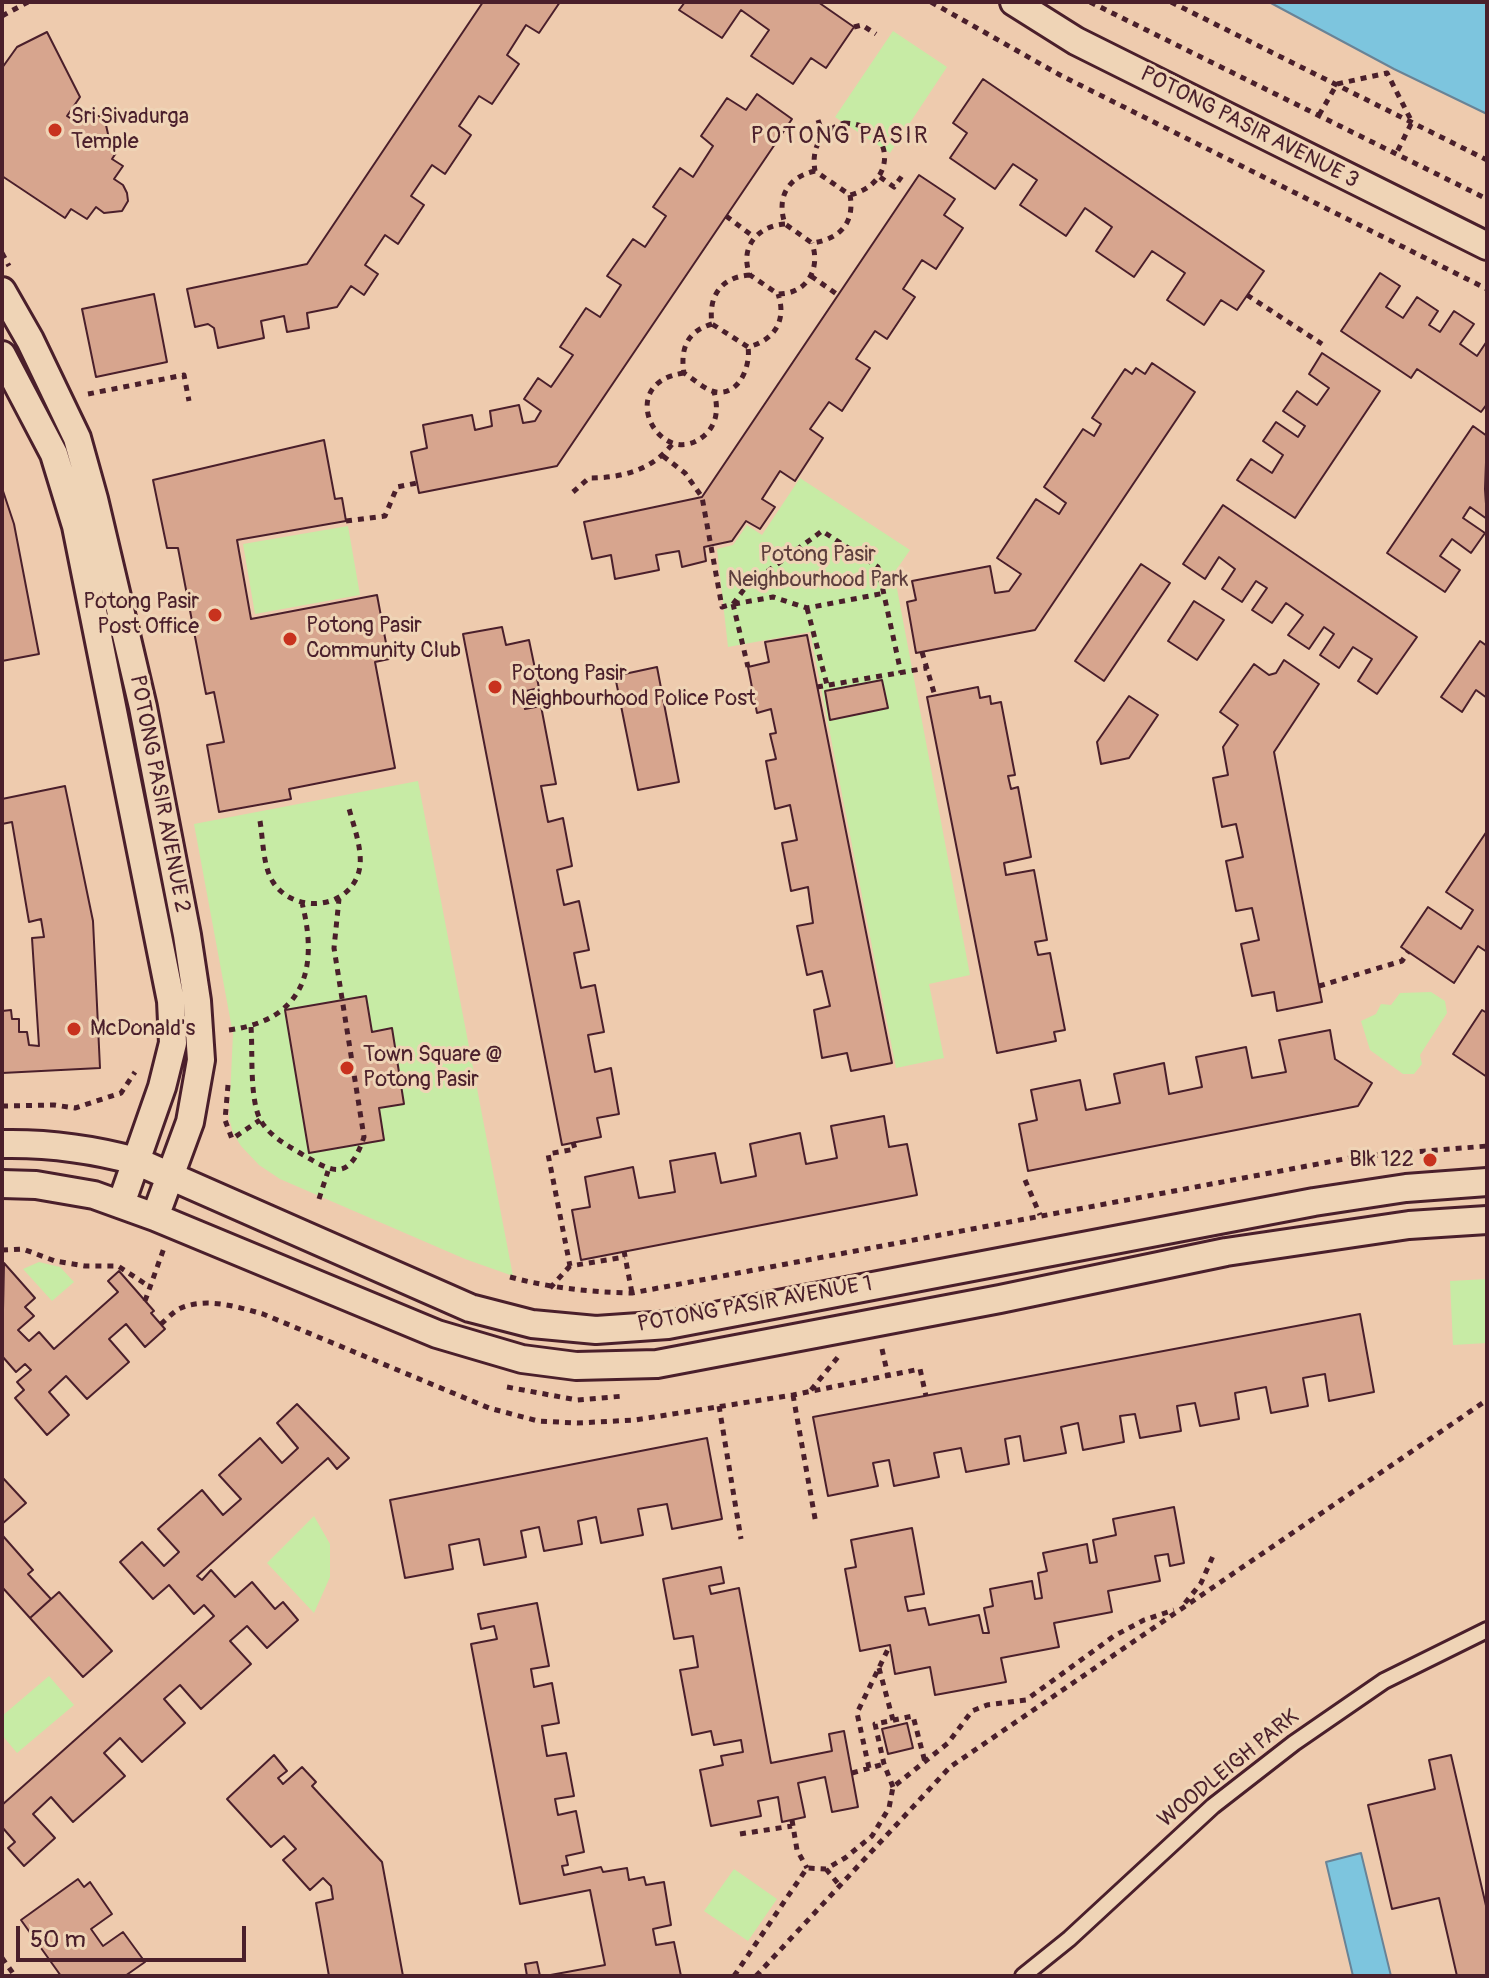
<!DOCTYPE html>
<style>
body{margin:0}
#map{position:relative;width:1489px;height:1978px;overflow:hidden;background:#eecbae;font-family:Pangolin,sans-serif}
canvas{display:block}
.frame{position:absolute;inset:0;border:4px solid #4a1f2b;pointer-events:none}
.scale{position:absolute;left:16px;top:1926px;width:230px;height:36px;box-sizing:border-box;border:4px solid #4a1f2b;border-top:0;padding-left:10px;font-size:24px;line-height:28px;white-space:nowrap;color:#4a1f2b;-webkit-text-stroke:6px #efd4b6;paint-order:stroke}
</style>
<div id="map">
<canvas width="1489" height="1978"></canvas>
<div class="frame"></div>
<div class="scale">50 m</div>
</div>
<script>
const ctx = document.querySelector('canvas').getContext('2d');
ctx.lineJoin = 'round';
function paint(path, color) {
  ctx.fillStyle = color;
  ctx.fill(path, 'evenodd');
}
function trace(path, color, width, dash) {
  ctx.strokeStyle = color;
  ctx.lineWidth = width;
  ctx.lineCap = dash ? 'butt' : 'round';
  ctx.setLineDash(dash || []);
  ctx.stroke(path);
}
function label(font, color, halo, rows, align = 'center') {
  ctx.font = font + ' Pangolin,sans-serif';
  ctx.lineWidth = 6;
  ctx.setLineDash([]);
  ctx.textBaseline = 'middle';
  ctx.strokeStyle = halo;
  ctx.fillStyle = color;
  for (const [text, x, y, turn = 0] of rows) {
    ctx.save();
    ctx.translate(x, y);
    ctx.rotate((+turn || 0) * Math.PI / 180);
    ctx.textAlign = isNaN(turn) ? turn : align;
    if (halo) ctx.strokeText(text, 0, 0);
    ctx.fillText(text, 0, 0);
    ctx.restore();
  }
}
const green = new Path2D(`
 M893 31 947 67 890 153 835 117Z
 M800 478 910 550 894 573 970 975 929 984 944 1058 896 1068 810 632 728 647 717 549 733 545 747 525 762 535Z
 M348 526 360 595 255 614 243 544Z
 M418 781 513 1276 465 1259 280 1179 259 1165 241 1146 233 1133 229 1118 233 1034 194 824Z
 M1431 992 1445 1001 1447 1013 1420 1055 1422 1064 1414 1074H1403L1370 1050 1361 1021 1376 1014 1381 1004 1391 1005 1400 993Z
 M39 1262 60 1267 74 1282 52 1301 23 1269Z
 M1487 1279V1343L1453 1345 1450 1281Z
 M314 1516 330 1544V1577L314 1613 267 1563Z
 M49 1676 74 1705 17 1753 2 1735V1716Z
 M734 1869 777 1899 748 1941 704 1911Z`);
const water = new Path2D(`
 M1269 2H1487V114L1394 69Z
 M1361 1853 1391 1976H1353L1326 1862Z`);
const building = new Path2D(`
 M483 2H560L539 33 526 25 507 55 519 64 492 104 479 96 459 126 471 135 445 174 432 165 411 196 424 205 398 244 385 235 365 265 378 274 364 295 351 286 337 307 307 313 309 328 287 332 284 316 261 321 264 338 218 348 214 328 208 324 195 327 187 289 307 264Z
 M685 2H818L854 27 826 68 811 58 793 84 751 56 769 30 741 10 722 38 679 10Z
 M47 32 80 97 67 116 73 120 78 115 99 116 106 125 108 134 103 145 116 153 112 159 123 166 114 179 123 185 127 193 128 201 122 211 104 213 96 207 87 219 71 209 65 218 2 176V68L17 47Z
 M983 79 1264 271 1237 310 1221 300 1204 325 1167 300 1185 273 1152 251 1134 277 1096 251 1112 227 1085 208 1066 236 1020 205 1037 180 1013 164 995 189 950 158 967 133 953 123Z
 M757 94 792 119 557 466 419 493 411 452 427 448 423 425 472 415 475 430 492 426 490 411 519 405 523 423 535 421 541 411 524 399 538 378 551 387 573 355 560 347 586 308 600 317 621 285 607 276 633 239 645 247 666 216 653 207 680 168 693 177 713 146 701 136 727 98 746 110Z
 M919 175 955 199 944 215 963 228 936 269 922 260 903 289 915 297 887 339 875 331 856 359 870 368 842 411 829 402 810 429 823 438 795 481 780 471 762 499 775 507 760 529 746 521 732 541 704 547 706 561 682 567 679 551 656 555 659 570 615 579 611 555 592 559 584 522 702 497Z
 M1380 273 1400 286 1386 307 1403 318 1417 297 1438 311 1429 325 1440 332 1454 311 1474 324 1460 344 1477 356 1487 341V404L1481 412 1417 369 1411 378 1341 331Z
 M154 294 167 362 96 377 82 309Z
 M1322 353 1380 391 1295 518 1237 480 1251 459 1272 473 1283 455 1263 441 1276 422 1298 437 1305 426 1283 411 1297 391 1317 405 1329 388 1309 374Z
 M1152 363 1195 392 1035 630 916 653 907 602 916 600 912 581 990 566 995 593 1009 591 1021 574 997 558 1036 499 1059 514 1066 503 1044 487 1083 429 1094 436 1101 424 1092 418 1125 369 1132 374 1136 368 1145 374Z
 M1473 426 1487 436 1485 489 1487 519 1470 507 1463 518 1485 533 1471 553 1452 539 1440 556 1460 570 1445 592 1387 553Z
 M324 440 335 499 342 498 346 521 237 540 251 619 377 595 389 659 375 662 395 768 289 789 291 799 219 812 207 745 224 742 214 692 206 694 178 548H167L153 480Z
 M2 488 14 524 39 654 2 661Z
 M1223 505 1417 637 1377 694 1358 681 1372 659 1353 647 1339 668 1320 655 1334 634 1324 627 1309 649 1288 635 1303 615 1286 603 1272 623 1252 610 1267 588 1256 581 1242 602 1222 589 1235 569 1219 557 1205 579 1183 564Z
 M1141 564 1170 583 1104 681 1075 661Z
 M1194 601 1224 620 1197 660 1168 641Z
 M502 627 506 645 529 640 539 688 522 692 525 709 541 706 556 784 541 786 548 822 563 818 572 866 557 870 564 905 579 901 589 950 574 953 581 988 595 985 604 1032 588 1035 595 1072 611 1068 619 1114 597 1118 601 1137 562 1145 463 634Z
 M807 635 892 1063 851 1071 847 1053 822 1058 814 1010 830 1006 822 971 807 975 797 926 813 923 808 887 791 891 782 843 797 840 790 805 775 809 766 761 776 759 770 734 776 733 771 709 757 713 748 667 769 662 765 642Z
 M1480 641 1487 646V698L1476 690 1462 712 1441 697Z
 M1284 660 1319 684 1274 752 1322 1002 1277 1011 1274 992 1252 996 1241 944 1259 940 1252 908 1236 911 1226 861 1243 857 1236 824 1222 827 1213 778 1228 775 1223 747 1238 725 1220 712 1254 664 1269 675 1276 673Z
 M657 667 679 782 638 790 615 676Z
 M882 680 888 708 830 720 825 691Z
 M978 687 980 698 990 696 991 704 1001 702 1015 775 1008 776 1011 789 1018 787 1031 857 1004 863 1006 875 1034 870 1047 940 1035 942 1038 955 1050 953 1065 1030 1054 1032 1056 1041 997 1053 927 697Z
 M1129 696 1158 715 1129 758 1101 764 1097 742Z
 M65 786 93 921 100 1068 2 1073V1011L11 1010 12 1019H19V1032H27L29 1045 39 1046 32 938 44 937 41 919 29 922 12 822 2 824V799Z
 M1487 831V952L1478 946 1454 983 1401 947 1428 907 1461 929 1473 910 1446 892Z
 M366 996 372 1032 392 1028 404 1104 379 1108 384 1140 309 1153 285 1010Z
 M1482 1010 1487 1013V1077L1453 1054Z
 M1330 1030 1335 1059 1372 1083 1358 1106 1028 1171 1019 1124 1037 1120 1031 1090 1080 1080 1086 1110 1120 1103 1114 1074 1164 1063 1169 1094 1202 1087 1196 1057 1246 1047 1252 1078 1286 1072 1279 1040Z
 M884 1116 889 1147 907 1144 917 1195 581 1260 572 1210 590 1207 585 1177 633 1167 639 1198 675 1192 670 1161 715 1153 721 1183 756 1176 750 1144 800 1133 806 1164 837 1158 831 1126Z
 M4 1263 35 1298 25 1307 34 1316 18 1330 29 1341 39 1332 54 1349 118 1292 108 1281 119 1271 154 1311 151 1313 165 1329 145 1347 126 1324 109 1339 129 1362 87 1399 66 1376 49 1392 69 1415 47 1435 15 1398 24 1390 17 1382 31 1370 25 1364 16 1372 2 1356Z
 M1360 1314 1374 1392 1329 1401 1325 1374 1303 1378 1308 1406 1271 1413 1266 1387 1235 1393 1239 1419 1200 1426 1195 1403 1177 1406 1181 1431 1140 1438 1135 1414 1120 1416 1124 1442 1083 1450 1078 1423 1061 1427 1066 1453 1024 1461 1020 1436 1005 1439 1009 1464 966 1472 961 1448 934 1453 939 1477 894 1486 889 1460 873 1463 878 1486 828 1496 813 1417Z
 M297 1404 349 1458 337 1469 328 1458 197 1576 202 1580 211 1570 235 1597 252 1582 275 1609 283 1602 298 1620 267 1648 247 1626 230 1641 251 1664 201 1709 180 1685 164 1699 185 1723 142 1762 120 1738 104 1753 125 1776 73 1822 51 1797 33 1814 55 1838 24 1866 8 1848 15 1842 2 1827V1805L214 1616 204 1605 194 1614 169 1585 153 1599 120 1562 142 1542 164 1566 179 1552 158 1529 202 1490 223 1515 241 1499 219 1475 260 1438 282 1463 298 1448 277 1423Z
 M707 1438 722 1519 672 1529 667 1504 638 1509 643 1535 601 1543 596 1517 578 1521 582 1544 544 1551 539 1527 521 1531 526 1557 484 1565 479 1539 449 1545 453 1569 405 1578 390 1500Z
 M2 1477 26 1503 2 1524Z
 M1174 1507 1184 1563 1170 1566 1168 1554 1155 1556 1160 1581 1108 1591 1112 1612 1054 1623 1059 1647 1001 1658 1006 1682 935 1695 930 1667 895 1674 890 1645 860 1651 845 1569 856 1567 851 1540 912 1528 924 1594 905 1597 908 1611 925 1608 929 1625 979 1615 983 1633H989L984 1608 993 1606 990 1589 1032 1581 1035 1599 1042 1598 1038 1573 1047 1571 1043 1553 1087 1544 1090 1563 1097 1562 1093 1540 1116 1535 1113 1519Z
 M3 1536 33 1570 28 1574 51 1599 30 1618 2 1587Z
 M721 1567 724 1583 709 1586 711 1594 739 1588 771 1763 832 1751 829 1734 844 1731 858 1807 832 1812 825 1777 798 1783 805 1817 782 1822 778 1797 758 1801 761 1816 711 1826 700 1770 723 1765 721 1756 743 1752 741 1740 714 1745 711 1731 692 1735 680 1670 698 1667 693 1636 674 1639 663 1579Z
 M59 1592 112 1651 83 1677 30 1618Z
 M537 1603 549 1666 531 1669 534 1687 552 1683 559 1723 542 1726 547 1756 566 1753 574 1796 555 1799 558 1815 576 1811 584 1852 566 1856 568 1865 562 1866 564 1875 601 1867 603 1872 627 1868 629 1880 644 1877 646 1885 664 1882 671 1925 653 1929 656 1945 674 1942 681 1976H545L605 1965 590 1890 520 1904 471 1644 497 1639 494 1626 481 1629 478 1614Z
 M907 1723 913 1748 888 1754 882 1729Z
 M274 1755 287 1771 278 1778 283 1784 302 1767 316 1782 312 1786 382 1862 403 1976H329L316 1903 333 1899 331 1886 323 1878 310 1890 283 1860 296 1849 284 1836 271 1847 227 1799Z
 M1451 1755 1487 1910V1976H1457L1439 1898 1392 1909 1368 1805 1435 1789 1429 1760Z
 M78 1879 84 1887 90 1882 112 1914 91 1929 103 1946 123 1932 145 1962 125 1976H61L21 1920Z
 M537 1962 540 1976H527L525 1964Z`);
const path = new Path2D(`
 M931 2 1060 75 1487 289
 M1090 2 1487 199
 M1171 2 1487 160
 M2 16 28 2
 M854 27 862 25 876 34
 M1319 115 1337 84 1387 73 1412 122 1396 154
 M818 120 823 134
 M844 123C895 124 899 183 850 195L815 171C811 147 821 131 844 123Z
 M815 171C788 177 776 197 785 224L812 243C840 239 855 223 850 195
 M880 177 894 187 902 176
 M726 216 754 237
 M785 224C757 226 739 248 750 275L778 294C807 294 821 269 812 243
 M2 253 9 266
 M750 275C721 277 708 296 712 324L748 347C775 340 787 320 778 294
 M811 276 838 295
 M1247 295 1322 344
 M712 324C687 331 680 349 684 373 692 378 703 388 712 391 738 399 751 367 748 347
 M684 373C610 383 663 477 707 433 718 421 718 406 714 392
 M88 394 184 375 189 401
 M663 456 685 473 702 497 722 607 733 604 748 667
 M573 492 589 478C622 478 653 470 673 443
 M346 521 385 516 397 487 417 483
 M733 604 745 588 822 531 878 567 901 673
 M734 604 773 597 807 608 885 593
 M807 608 827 685
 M922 652 935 696
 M817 687 927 668
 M260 821C263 839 263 867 273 882 295 916 354 909 360 866 362 847 353 824 348 805
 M1319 986 1402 961 1408 952
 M251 1027C253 1052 249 1100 261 1121 270 1136 285 1144 300 1153 333 1173 349 1182 364 1137L334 948 339 899
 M229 1030C304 1020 319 969 302 903
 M228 1085 225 1120 232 1139 260 1120
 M2 1106 54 1105 75 1108 121 1093 135 1072
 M573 1142 575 1149 548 1154 570 1266 625 1257
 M1025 1180 1040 1215
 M319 1199 328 1171
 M2 1250 23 1249 55 1261 85 1266H118L150 1287
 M624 1251 632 1293
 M510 1277C551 1288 589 1292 632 1293L1355 1157 1487 1146
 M550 1288 570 1266
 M145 1301 164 1248
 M161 1324C167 1319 174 1311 181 1308 207 1297 238 1307 263 1314L489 1408 538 1421 577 1423 635 1420 793 1395 920 1369 926 1396
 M882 1349 888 1376
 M507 1387 577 1400 624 1396
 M811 1390 838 1357
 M793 1395 816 1524
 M719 1406 741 1539
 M1185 1603 1201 1583 1213 1556
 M879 1668 893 1720
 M869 1768 857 1713 890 1645
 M852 1773 884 1764
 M893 1787 884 1764 875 1724 913 1716 925 1762
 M792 1820 797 1850 807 1868
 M740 1834 792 1826
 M826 1869 840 1886
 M2 1958 15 1976
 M734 1976 807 1868 826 1869 845 1858 872 1836 889 1808 893 1787 948 1743 972 1711 987 1705 1026 1700 1114 1636 1144 1620 1174 1610
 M756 1976 950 1767 1487 1400`);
const service = new Path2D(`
 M1023 1976 1069 1939 1213 1806 1294 1743 1384 1681 1487 1630`);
const minor = new Path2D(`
 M1014 2 1076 41 1487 246
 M2 291 30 340 77 438 94 499 143 707 187 935 197 1001 201 1060 190 1122 155 1217
 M2 355 54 454 76 526 171 1001 173 1043 162 1087 121 1204
 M2 1144C48 1143 92 1149 136 1161L470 1308 532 1324 596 1330 668 1325 1314 1202 1406 1188 1487 1182
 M2 1184 36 1185 94 1195 155 1217 437 1334 522 1359 576 1366 657 1364 1000 1299 1226 1252 1409 1225 1487 1220`);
const markers = [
 [55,130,8,"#c8321e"],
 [215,615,8,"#c8321e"],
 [290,639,8,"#c8321e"],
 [495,687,8,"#c8321e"],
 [74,1029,8,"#c8321e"],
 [347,1068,8,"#c8321e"],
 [1430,1160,8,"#c8321e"]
];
const poiNames = [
 ["Sri Sivadurga",71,117],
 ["Temple",71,142],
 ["Potong Pasir",199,602,"right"],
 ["Post Office",199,627,"right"],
 ["Potong Pasir",306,626],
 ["Community Club",306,651],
 ["Potong Pasir",511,674],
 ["Neighbourhood Police Post",511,699],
 ["McDonald's",90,1029],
 ["Town Square @",363,1055],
 ["Potong Pasir",363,1080],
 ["Blk 122",1414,1160,"right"]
];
const streetNames = [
 ["POTONG PASIR AVENUE 3",1249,128,27],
 ["POTONG PASIR AVENUE 2",159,794,79],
 ["POTONG PASIR AVENUE 1",755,1305,-10],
 ["WOODLEIGH PARK",1229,1769,-39]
];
const parkNames = [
 ["Potong Pasir",818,555],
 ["Neighbourhood Park",818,580]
];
const neighbourhoodNames = [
 ["POTONG PASIR",840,137]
];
paint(green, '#c7eba5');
paint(water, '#7dc5de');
trace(water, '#698396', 2);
paint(building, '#d7a58e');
trace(building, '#4a1f2b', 2);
trace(service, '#4a1f2b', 20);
trace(minor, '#4a1f2b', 32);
trace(path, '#4a1f2b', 5, [6, 6]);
trace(service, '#efd4b6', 14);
trace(minor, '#efd4b6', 26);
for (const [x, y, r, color] of markers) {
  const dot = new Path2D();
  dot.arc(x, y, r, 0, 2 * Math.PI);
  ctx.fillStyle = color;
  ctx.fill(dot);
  trace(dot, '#efd4b6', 3);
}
label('22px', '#4a1f2b', '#efd4b6', poiNames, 'left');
label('22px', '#4a1f2b', '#efd4b6', streetNames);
label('22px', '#5d3e3d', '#efd4b6', parkNames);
ctx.letterSpacing = '2px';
label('24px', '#4a1f2b', '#efd4b6', neighbourhoodNames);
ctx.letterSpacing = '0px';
</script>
